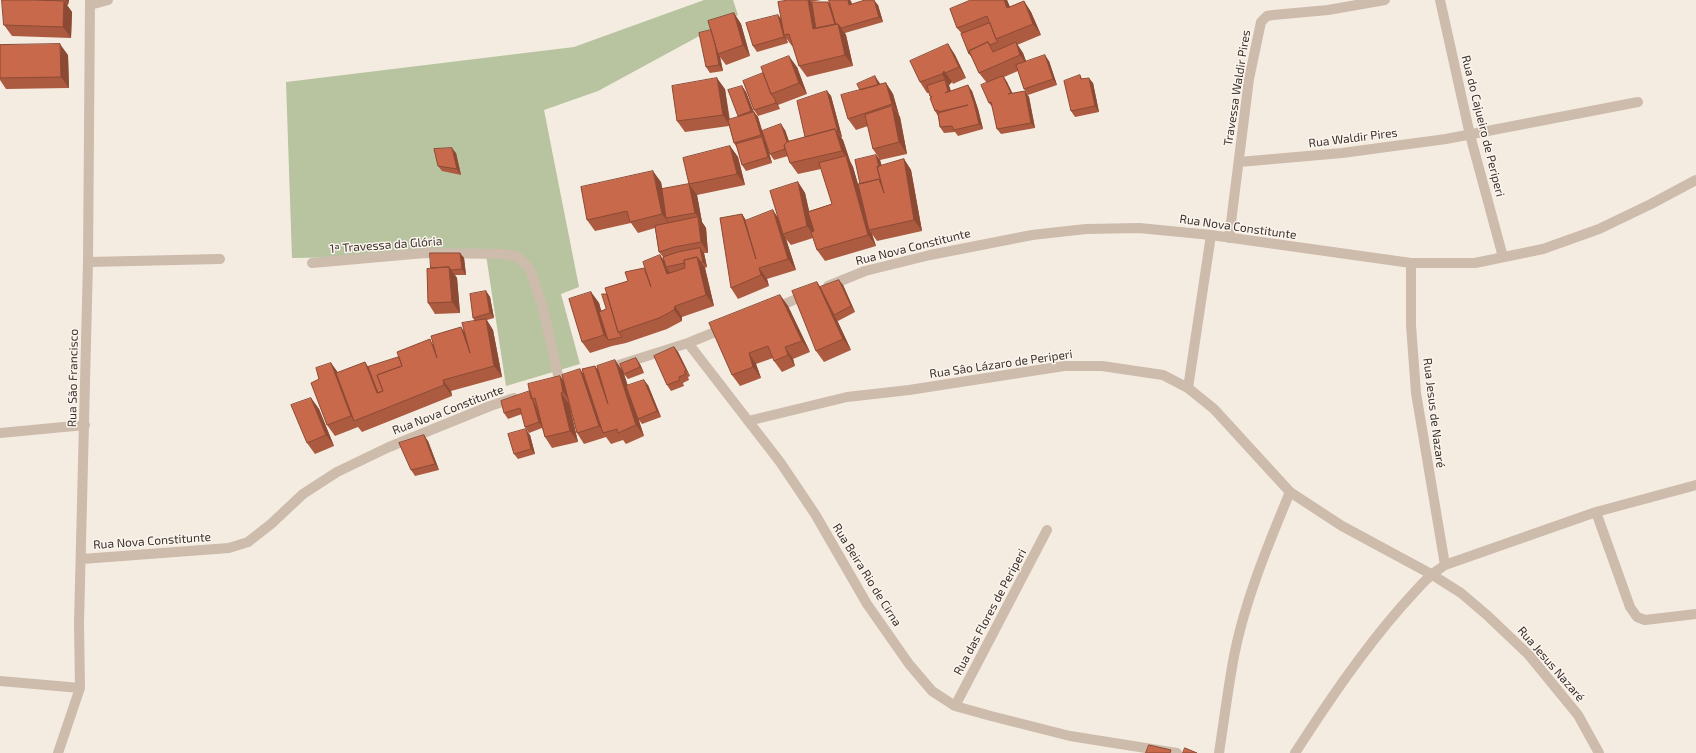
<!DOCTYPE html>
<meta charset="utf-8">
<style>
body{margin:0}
canvas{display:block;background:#f4ebe1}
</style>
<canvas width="1696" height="753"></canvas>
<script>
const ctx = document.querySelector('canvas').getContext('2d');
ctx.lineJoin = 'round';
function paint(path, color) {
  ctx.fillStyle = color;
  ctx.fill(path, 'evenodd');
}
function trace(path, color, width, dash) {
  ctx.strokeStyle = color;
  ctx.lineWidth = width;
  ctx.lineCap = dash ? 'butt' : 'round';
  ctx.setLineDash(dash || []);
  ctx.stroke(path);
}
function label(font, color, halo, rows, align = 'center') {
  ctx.font = font + ' "Exo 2",sans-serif';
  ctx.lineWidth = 3;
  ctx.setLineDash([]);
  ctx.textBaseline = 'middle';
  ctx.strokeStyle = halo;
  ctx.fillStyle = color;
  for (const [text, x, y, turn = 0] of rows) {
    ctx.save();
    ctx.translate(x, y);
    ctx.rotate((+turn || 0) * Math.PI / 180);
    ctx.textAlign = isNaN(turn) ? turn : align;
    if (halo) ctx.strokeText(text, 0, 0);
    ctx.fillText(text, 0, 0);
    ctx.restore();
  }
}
const green = new Path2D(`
 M704 0H733L738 15 598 91 544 110 579 287 561 294 580 364 506 386 486 255 292 258 286 82 574 47Z`);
const service = new Path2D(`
 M312 263 425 253 504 254 518 257 530 269 543 308 560 384
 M1188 388 1211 235`);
const minor = new Path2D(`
 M1440 0 1470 135 1503 257
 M90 5 108 0
 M1239 162 1342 153 1446 139 1638 102
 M1229 238 1249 79 1261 22 1267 16 1273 15 1328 10 1385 0
 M88 262 220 259
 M1411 263V325L1416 393 1445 565
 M828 286 865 271 930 255 1032 235 1086 229 1139 228 1211 235 1411 263H1475L1543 249 1599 229 1651 204 1696 180
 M775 308 808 294
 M688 343 780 462 815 514 867 604 909 664 932 691 955 706 991 716 1070 736 1177 753
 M606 369 688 343 725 328
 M748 421 847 397 909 390 1064 366H1102L1163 375 1188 388 1214 409 1290 492 1342 526 1431 574 1461 593 1488 616 1528 654 1578 715 1599 753
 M0 433 85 425
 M1596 512 1630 607 1637 617 1645 620 1696 614
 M82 559 229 548 248 542 271 524 303 494 337 472 389 447 490 406 514 398
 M0 681 80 688
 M955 706 1047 530
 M58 753 80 688 79 623 88 262 90 0
 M1219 753C1224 721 1228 688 1234 656 1245 600 1268 545 1290 492
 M1295 753C1328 702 1361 653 1401 607 1415 592 1427 576 1445 565L1596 512 1696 485`);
const wall = new Path2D(`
 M2 0H69L68 5H67L72 12 71 38 12 36 4 25Z
 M789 0H821L811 2 812 3 828 2 830 4 829 0H848L851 1 852 4 878 5 883 22 845 33 846 35 853 66 807 77 799 66 793 45 792 46 786 38 788 43 757 52 753 46 778 15 781 19Z
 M971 0H1007L1010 7 1024 1 1031 12 1041 35 1017 45 1023 53 1026 62 1049 61 1057 85 1028 95 1024 89 1018 71 1004 77 1007 82 1012 94 1025 91 1029 97 1035 128 1001 134 997 129 993 108 989 103 987 83 979 73 973 59 969 54 962 34 957 28Z
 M734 13 741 24 750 56 726 65 720 57 723 71 710 73 706 67Z
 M948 44 955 55 966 78 953 84 952 82 949 85 951 91H972L978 109 983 129 958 136 955 132 944 133 940 127 938 116 935 111 929 93H927L920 82Z
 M0 45 68 55 69 88 6 89 0 80Z
 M797 67 807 94 778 105 780 109 758 116 754 110Z
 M1080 75 1082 79 1093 83 1099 112 1075 117 1071 111Z
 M879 82 880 84 886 83 893 94 899 115 900 117 907 154 880 160 873 149 868 126 856 130 848 119 860 90Z
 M742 86 746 92 754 112 758 117 772 163 746 171 742 165 737 148 734 143 729 126 685 132 677 121 725 89 730 120 738 117V116Z
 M827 91 831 96 842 137 841 138 843 140 850 161 853 167 858 184H860L876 155 880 160 882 166 904 159 911 170 922 231 877 241 872 234 876 246 825 261 817 250 813 238 791 245 786 239 796 270 767 279 769 286 738 299 731 288 742 214 746 221 778 217 798 182 805 193 809 211 832 204 821 169 798 174 790 163 788 156 774 160 770 154 785 130 789 141 805 137Z
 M730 146 738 157 745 185 697 195 702 222 706 228 708 253H704L707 267 705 268 714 306 682 317V321L667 329 626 343 612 346 590 353 582 342 591 292 599 303 601 311 606 309 607 294 646 271 660 255 664 261 663 257 659 252 655 228 638 233 631 223 595 231 587 220 661 182 662 189 689 184Z
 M456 153 461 175 442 171 438 166Z
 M460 253 464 258 466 275H455L457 278 460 313 435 314 428 303 431 268Z
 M817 282 820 287 843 285 855 312 838 321 837 320 851 350 824 362 816 351Z
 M486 291 490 297 494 318 487 320 493 330 502 377 451 391 452 396 362 432 358 427 335 436 327 425 319 379 331 363 338 373 365 362 368 367 399 357 464 331 475 321 473 318Z
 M780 295 788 306 810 352 793 359 795 366 782 372 774 361 773 358 756 364 761 378 740 386 732 375Z
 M674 347 678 352 690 376 688 377 689 380 683 383 684 386 671 391 667 385Z
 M640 364 644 373 628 379 624 374 628 386 648 385 661 417 642 424 639 420 644 436 626 444 623 440 611 444 606 437 584 444 577 433 569 403 578 442 552 448 545 437 542 428 529 433 525 427 522 414 508 419 504 413 530 391 560 376 563 380 584 374 595 366 598 370 622 369Z
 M311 398 319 409 334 446 315 454 307 443Z
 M530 435 535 454 518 459 514 454Z
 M428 441 439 470 415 476 411 470Z`);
const shadedWall = new Path2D(`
 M65 0H69L68 5Z
 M808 0H810L815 8 820 33 813 29Z
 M848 0H850L851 1 853 11 849 5Z
 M874 0 878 5 883 22 879 17Z
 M1004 0H1007L1015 19 1007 8Z
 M64 1 72 12 71 38 63 27Z
 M1024 1 1031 12 1041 35 1033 24Z
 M828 2 832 7 838 24 846 35 853 66 845 55Z
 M734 13 741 24 750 56 743 45Z
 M778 15 782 20 784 35 786 38 788 43 784 37Z
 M712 29 718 54 720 57 723 71 719 65Z
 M1016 42 1023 53 1028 66 1020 55Z
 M60 44 68 55 69 88 61 77Z
 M948 44 955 55 966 78 959 67Z
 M1045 55 1049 61 1057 85 1053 79Z
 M789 56 797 67 807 94 799 83Z
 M944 71 952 82 949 85 942 74Z
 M875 76 879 82 882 92 878 86Z
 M1003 76 1007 82 1015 98 1011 93Z
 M717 78 725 89 730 126 723 115Z
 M1089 78 1093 83 1099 112 1095 106Z
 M945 80 949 86 952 96 948 91Z
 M886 83 893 94 899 115 892 104Z
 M968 85 972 91 978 109 983 129 979 124Z
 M742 86 746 92 755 116 751 111Z
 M827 91 831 96 842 137 838 132Z
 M1025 91 1029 97 1035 128 1031 123Z
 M775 99 780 109 776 103Z
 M892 106 900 117 907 154 899 142Z
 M754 112 758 117 765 141 761 135Z
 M781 124 785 130 793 154 789 148Z
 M835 129 843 140 850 161 853 167 871 229 869 230 872 234 876 246 868 235 846 157 842 151Z
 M762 137 766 142 772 163 768 157Z
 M730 146 738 157 745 185 737 174Z
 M452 148 456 153 461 175 457 169Z
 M876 155 880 160 887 190 883 184Z
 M904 159 911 170 922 231 914 220Z
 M653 171 661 182 668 218H666L670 225 662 214Z
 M798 182 805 193 815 237 807 226Z
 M689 184 697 195 702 222 706 228 708 253 701 242 699 218 695 213Z
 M773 210 781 222 783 234 786 239 796 270 788 259Z
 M742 214 749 225 756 259Z
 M700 248 704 253 707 267 703 262Z
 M460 253 464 258 466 275 462 269Z
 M660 255 668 266 666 267 670 273 667 274Z
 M697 257 705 268 714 306 706 295Z
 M449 267 457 278 460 313 452 302Z
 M759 268 767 279 769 286 761 275Z
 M839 280 843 285 855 312 851 306Z
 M817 282 824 293 834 315 837 320 851 350 843 339Z
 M486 291 490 297 494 318 490 313Z
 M591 292 599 303 610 340H608L604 335Z
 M780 295 788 306 810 352 802 341Z
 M675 306 682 317V321L674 310Z
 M486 319 493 330 502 377 494 366Z
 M461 327 469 338 470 353Z
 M674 347 678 352 690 376 686 370Z
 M785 347 793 359 795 366 788 355Z
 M749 353 756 364 761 378 753 367Z
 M636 358 640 364 644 373 640 367Z
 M615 360 623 371 638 418V419L644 436 636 425Z
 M365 362 372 373 382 398 377 393Z
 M331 363 339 374 355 421 351 416Z
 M595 366 603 377 608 404Z
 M580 369 588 380 604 433 599 426Z
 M560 376 568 387 571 403 563 392Z
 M443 380 451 391 452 396 444 385Z
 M644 380 648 385 661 417 657 411Z
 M561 393 569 404 578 442 570 431Z
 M311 398 319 409 334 446 326 435Z
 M532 400 536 406 543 428 539 422Z
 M526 429 530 435 535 454 531 449Z
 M424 435 428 441 439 470 435 464Z`);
const building = new Path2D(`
 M2 0H35L64 1 63 27 4 25Z
 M789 0H808L813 29 838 24 845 55 799 66 789 34 784 35 778 2Z
 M829 0H848L849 5 865 0H874L879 17 841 28 838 24H836Z
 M971 0H1004L1007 8 1024 1 1033 24 996 39 987 16 957 28 950 9Z
 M812 2H828L835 24 816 28Z
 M734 13 743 45 718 54 708 21Z
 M778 15 784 37 753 46 746 23Z
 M990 23 996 39 998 42 990 45 988 42 969 51 970 53 969 54 961 34Z
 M711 30 715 44 719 65 706 67 699 33Z
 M988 42 993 52 1016 42 1020 55 979 73 969 51Z
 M60 44 61 77 0 78V45Z
 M948 44 959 67 945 73 944 71 942 74 920 82 910 61Z
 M1045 55 1053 79 1024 89 1016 65Z
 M789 56 799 83 771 94 761 67Z
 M763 73 771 94 775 99 776 103 754 110 743 81Z
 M1080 75 1081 79 1089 78 1095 106 1071 111 1064 81Z
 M875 76 878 85 860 90 857 84Z
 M1003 76 1011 93 1008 94 1025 91 1031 123 997 129 991 102 989 103 981 85Z
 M717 78 723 115 677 121 672 86Z
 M945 80 948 91 945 93 968 85 974 103 979 124 954 130 952 126 940 127 938 113 968 105 938 112V110L935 111 930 98 932 97 930 96 927 86Z
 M886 83 892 104 848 119 841 95Z
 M742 86 751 111 738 116 728 90Z
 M827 91 838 132H837L835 129 805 137 797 101Z
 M892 106 899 142 873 149 865 115Z
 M754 112 761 135 734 143 728 120Z
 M781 124 787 142 784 145 785 149 770 154 762 131Z
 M835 129 842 151 790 163 784 145 787 142Z
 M762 137 768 157 742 165 736 144Z
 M730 146 737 174 689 184 683 158Z
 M452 148 457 169 438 166 434 149Z
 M876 155 879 167H877L881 182 879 179 860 184 855 160Z
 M846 156 868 235 817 250 811 232 814 231 808 212 832 204 819 163Z
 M904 159 914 220 869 230 858 184 879 179 884 193 877 167Z
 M653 171 662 214 630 222 627 211 587 220 581 187Z
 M798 182 807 226 783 234 770 191Z
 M689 184 695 213 666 218 662 189Z
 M773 210 788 259 759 268 761 275 731 288 720 218 742 214 756 259 745 221Z
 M698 217 701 242 674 247 659 252 655 226Z
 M700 248 703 262H701L697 257 684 260 685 265 684 263 666 267 663 257 678 252Z
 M430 253H460L462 269 451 270 449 267 431 268Z
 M660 255 667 274 685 268 684 260 697 257 706 295 675 306 674 310 659 318 618 332 605 288 628 281 625 272 644 268 651 287 643 262Z
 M449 267 452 302 428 303 427 269Z
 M839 280 851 306 834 315 820 287Z
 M817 282 843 339 816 351 792 291Z
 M486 291 490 313 473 318 470 294Z
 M591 292 604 335 582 342 569 299Z
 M602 294H607L618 332 622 337 608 340 599 312 606 309Z
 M780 295 802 341 785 347 788 355 774 361 768 346 749 353 753 367 732 375 709 323Z
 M486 319 494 366 443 380 444 385 354 421 336 373 365 362 377 393 383 391 377 375 402 366 397 352 430 339 437 358 431 336 461 327 470 353 462 323Z
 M674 347 686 370 684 372 686 374 679 377 680 380 667 385 654 356Z
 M399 357 402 366 377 375 383 391 378 393 368 367Z
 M636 358 640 367 624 374 620 364Z
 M615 360 636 425 618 433 617 429 603 433 582 369 595 366 608 404 597 366Z
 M331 363 351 416 327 425 311 383 319 379 316 368Z
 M580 369 599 426 577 433 562 375Z
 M560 376 563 392 561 393 570 431 545 437 535 398 531 399 528 384Z
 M644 380 657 411 638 419 626 386Z
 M530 391 539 422 525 427 520 408 504 413 501 401Z
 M311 398 326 435 307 443 291 405Z
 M526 429 531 449 514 454 508 434Z
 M424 435 435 464 411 470 399 443Z
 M1149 745 1171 750 1170 753H1146Z
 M1185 748 1197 753H1183Z`);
const streetNames = [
 ["Travessa Waldir Pires",1237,88,-81],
 ["Rua do Cajueiro de Periperi",1483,126,76],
 ["Rua Waldir Pires",1353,138,-7],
 ["Rua Nova Constitunte",1238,227,8],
 ["1ª Travessa da Glória",386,245,-4],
 ["Rua Nova Constitunte",913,247,-14],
 ["Rua Sâo Lázaro de Periperi",1001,364,-8],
 ["Rua São Francisco",73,378,-89],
 ["Rua Nova Constitunte",448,410,-21],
 ["Rua Jesus de Nazaré",1434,413,83],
 ["Rua Nova Constitunte",152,541,-4],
 ["Rua Beira Rio de Cirna",867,575,58],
 ["Rua das Flores de Periperi",990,612,-62],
 ["Rua Jesus Nazaré",1551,664,49]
];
paint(green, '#b8c4a0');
trace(service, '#cdbbac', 10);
trace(minor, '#cdbbac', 10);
paint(wall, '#ac5a40');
paint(shadedWall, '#8c4a34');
paint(building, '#c8694b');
trace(building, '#8c4a34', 1);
label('12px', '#3b302b', '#fbf5ee', streetNames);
</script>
